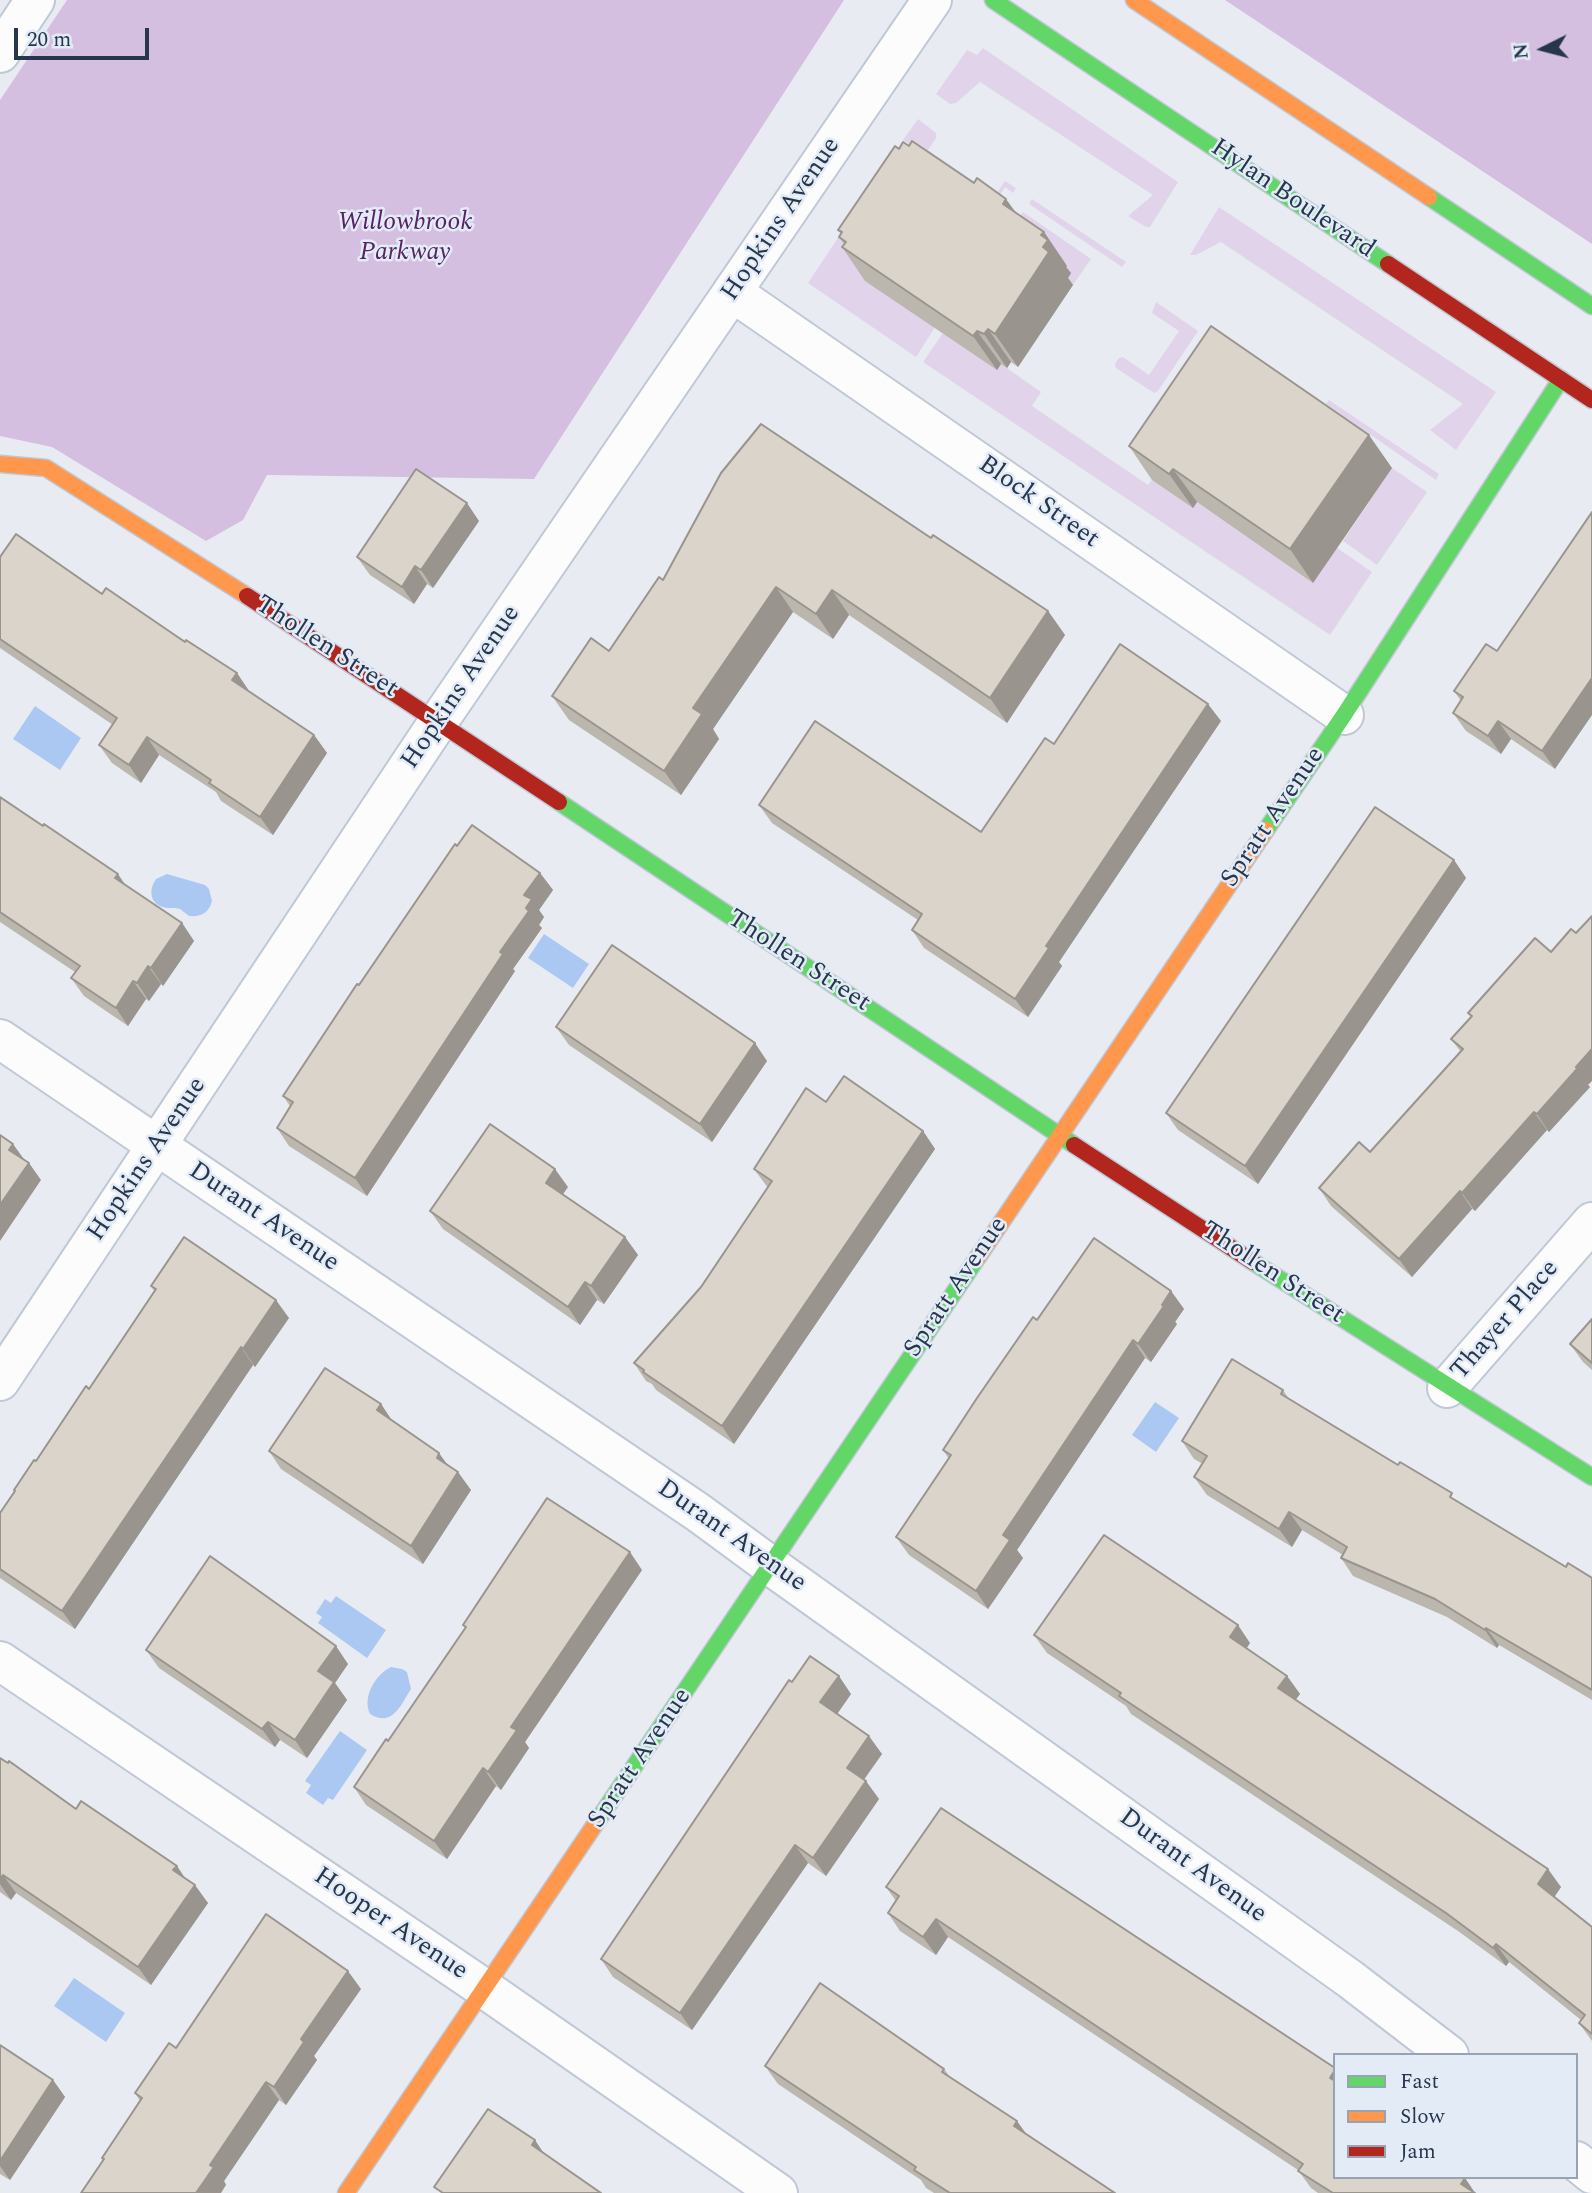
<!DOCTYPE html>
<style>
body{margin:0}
#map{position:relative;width:1592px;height:2193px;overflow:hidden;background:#e8ecf2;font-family:Spectral,serif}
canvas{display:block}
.legend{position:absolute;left:1333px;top:2053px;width:245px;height:126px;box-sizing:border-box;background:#e3ebf7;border:2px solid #97a3b3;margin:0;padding:9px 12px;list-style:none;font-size:21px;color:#26364d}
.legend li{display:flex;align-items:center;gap:14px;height:35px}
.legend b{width:35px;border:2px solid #97a3b3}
.north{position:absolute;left:1508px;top:14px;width:70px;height:70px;-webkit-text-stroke:5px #e3ebf7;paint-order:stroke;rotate:264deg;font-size:19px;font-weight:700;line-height:28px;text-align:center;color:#26364d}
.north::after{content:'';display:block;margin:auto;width:24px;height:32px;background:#26364d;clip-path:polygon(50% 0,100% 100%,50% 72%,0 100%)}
.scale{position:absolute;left:14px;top:28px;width:135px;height:32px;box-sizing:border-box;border:4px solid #26364d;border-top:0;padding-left:9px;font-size:21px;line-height:24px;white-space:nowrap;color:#26364d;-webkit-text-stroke:5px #e3ebf7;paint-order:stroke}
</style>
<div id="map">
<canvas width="1592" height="2193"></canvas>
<ul class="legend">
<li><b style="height:9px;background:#63d668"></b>Fast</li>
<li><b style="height:9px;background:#ff974d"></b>Slow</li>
<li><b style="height:9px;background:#b3261e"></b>Jam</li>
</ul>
<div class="north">N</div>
<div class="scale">20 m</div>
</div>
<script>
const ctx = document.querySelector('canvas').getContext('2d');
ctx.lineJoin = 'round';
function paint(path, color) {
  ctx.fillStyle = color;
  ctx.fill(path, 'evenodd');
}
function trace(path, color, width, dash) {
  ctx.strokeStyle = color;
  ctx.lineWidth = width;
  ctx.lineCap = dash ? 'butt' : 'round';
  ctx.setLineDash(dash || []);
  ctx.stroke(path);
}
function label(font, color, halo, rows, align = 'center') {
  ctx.font = font + ' Spectral,serif';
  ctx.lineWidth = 5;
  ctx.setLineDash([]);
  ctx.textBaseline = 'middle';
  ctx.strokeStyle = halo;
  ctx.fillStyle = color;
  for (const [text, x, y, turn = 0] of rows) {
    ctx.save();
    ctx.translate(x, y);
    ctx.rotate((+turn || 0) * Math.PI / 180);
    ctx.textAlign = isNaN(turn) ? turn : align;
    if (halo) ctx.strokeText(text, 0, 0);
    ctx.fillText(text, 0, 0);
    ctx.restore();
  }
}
const green = new Path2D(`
 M983 48 1178 182 1150 227H1146L1128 216 1153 195 980 82 956 103 950 104 936 94 967 50 977 55Z
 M918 119 936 133V138L928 150 995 196 1005 181 1016 188 1013 193 1005 187 996 201 903 140Z
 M897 149 935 327 916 357 808 283Z
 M1032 199 1126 262 1122 267 1029 204Z
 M1219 207 1496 392 1456 450 1430 430 1463 404 1221 242 1196 255H1190Z
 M1023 212 1091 259 1073 285 1067 281 1065 269 1067 265 1016 223Z
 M1156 302 1198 331 1158 391 1154 393 1116 368 1115 364 1119 358 1123 357 1149 375 1179 331 1152 313Z
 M943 333 996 369 1001 364 1041 392 1032 406 1148 485 1152 480 1193 507 1197 502 1313 583 1337 548 1372 572 1330 635 923 362Z
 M1329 400 1439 474 1436 480 1326 404Z
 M1392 468 1427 492 1377 565 1343 541Z`);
const forest = new Path2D(`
 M67 0H844L534 479 267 475 243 520 206 541 52 447 0 436V100Z
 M1225 0H1592V244Z`);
const water = new Path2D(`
 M35 706 81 738 60 770 13 739Z
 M167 874 205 885 209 889 212 901C209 913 201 917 189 916 186 914 183 911 180 909 175 907 168 909 163 907 149 903 149 889 156 879Z
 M544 934 589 964 573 988 528 958Z
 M1155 1402 1179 1418 1156 1452 1132 1435Z
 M336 1596 386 1630 367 1658 318 1623 322 1617 316 1613 325 1599 331 1603Z
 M391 1667 402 1669 407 1672 411 1689C401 1705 392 1728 370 1714 362 1697 375 1675 391 1667Z
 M340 1731 367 1750 333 1800 328 1798 323 1805 306 1793 311 1785 305 1781Z
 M74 1978 125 2013 106 2042 54 2006Z`);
const street = new Path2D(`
 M0 53 35 0
 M732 292 1344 715
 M0 1039 699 1513 771 1566 1350 1979 1449 2055
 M0 1381 438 722 932 0
 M1447 1388 1592 1222
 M0 1661 485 1989 778 2193
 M1576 2161 1592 2174`);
const fast = new Path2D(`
 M993 0 1388 264
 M1429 197 1592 306
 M559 802 1074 1145
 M1266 830 1344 715 1561 379
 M1253 1262 1592 1477
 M598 1820 978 1257`);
const slow = new Path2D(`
 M1134 0 1429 197
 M0 464 46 468 247 596
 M978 1257 1266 830
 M346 2193 598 1820`);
const jam = new Path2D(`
 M1388 264 1592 400
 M247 596 559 802
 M1074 1145 1253 1262`);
const wall = new Path2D(`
 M899 149 1017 214 1044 232 1067 266 1066 267 1071 273 1068 278 1073 285 1018 367 1011 362 1007 368 1001 364 997 370 865 281 842 247 844 244 839 237 841 234 838 230Z
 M1129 446 1392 468 1313 583 1197 502 1193 508 1152 480Z
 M479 521 433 588 427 584 414 604 370 575 357 557Z
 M931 538 1048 611 1065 635 1007 723 849 615 833 639 793 612 713 729 719 739 681 795 569 720 552 696 609 651 663 580Z
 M0 557 102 594 185 642 237 673 249 691 314 735 327 753 273 835 221 801 216 792 159 755 141 783 112 763 99 745 113 725 0 648Z
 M1486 644 1555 769 1511 739 1501 754 1466 731 1453 713 1461 701 1454 691Z
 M1221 721 1059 962 1062 966 1028 1017 924 948 912 930 918 920 772 823 759 805 981 832 1054 744Z
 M0 797 126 885 182 923 194 941 163 986 161 984 149 1001 146 999 128 1026 84 996 71 978 75 972 0 922Z
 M457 846 540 873 553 890 539 910 544 917 539 925 542 928 513 969 515 971 367 1196 289 1146 277 1128 290 1106 283 1096 359 985Z
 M1454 860 1466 878 1258 1184 1178 1130 1166 1113Z
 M1468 1013 1588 1085 1590 1087 1549 1132 1547 1130 1475 1211 1472 1209 1412 1277 1331 1206 1319 1188 1370 1152 1461 1052 1451 1039 1471 1017Z
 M556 1027 767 1061 712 1142 569 1045Z
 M826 1102 923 1131 935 1149 734 1444 656 1390 652 1384 646 1381 634 1363 701 1287 768 1188 754 1169Z
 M568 1187 563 1194 625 1237 638 1255 604 1304 597 1300 580 1325 443 1229 430 1211Z
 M151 1286 289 1318 255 1367 253 1365 75 1629 0 1578V1513L15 1492 14 1490 89 1389 154 1291Z
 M1171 1291 1184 1309 1175 1322 1177 1324 1151 1362 1145 1358 1017 1550 1023 1558 988 1609 909 1555 896 1537 949 1459 943 1450 1037 1320Z
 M1592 1319V1370L1583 1362 1570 1344Z
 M1283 1390 1289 1399 1566 1567 1592 1578V1700L1499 1645 1497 1648 1447 1617 1353 1576 1341 1558 1343 1555 1302 1530 1292 1547 1207 1495 1194 1477 1203 1464 1194 1459 1182 1441Z
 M381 1404 392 1421 447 1464 471 1490 423 1564 281 1469 269 1451Z
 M642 1570 525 1742 529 1748 501 1790 496 1786 447 1859 366 1805 354 1787 388 1741 465 1628 463 1625Z
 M1034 1635 1250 1643 1246 1649 1287 1676 1300 1694 1296 1699 1561 1887 1554 1897 1592 1927V2041L1579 2023 1581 2020 1509 1962 1506 1966 1458 1931 1131 1714 1126 1706 1047 1653Z
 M146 1650 348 1664 335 1683 347 1700 307 1758 280 1740 275 1747 159 1668Z
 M792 1682 851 1694 837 1714 882 1754 864 1780 879 1799 826 1876 808 1863 692 2030 613 1977 601 1959Z
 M0 1758 76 1809 186 1879 208 1903 151 1985 16 1893 11 1900 0 1892Z
 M886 1887 1335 2177 1465 2178 1475 2193H1318L1311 2188 1298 2170 948 1937 936 1955 900 1931 888 1913 896 1901Z
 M361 1989 314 2056 317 2060 286 2105 279 2100 224 2181 226 2185 104 2160 102 2158 140 2101 135 2093 176 2048Z
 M0 2045 53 2080 65 2097 10 2180 0 2174Z
 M765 2066 944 2069 950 2077 1026 2134 1115 2193H934L926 2188 921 2180 778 2084Z`);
const shadedWall = new Path2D(`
 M1006 199 1030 232 1003 204Z
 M1044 232 1067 266 1066 267 1071 273 1068 278 1073 285 1018 367 995 334 1041 235Z
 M988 329 1011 362 1007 368 984 334Z
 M977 331 1001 364 997 370 973 336Z
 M1369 435 1392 468 1313 583 1290 549Z
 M1173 469 1197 502 1193 508 1169 474Z
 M467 503 479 521 433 588 421 570Z
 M415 566 427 584 414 604 402 587Z
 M776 587 793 612 713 729 719 739 681 795 664 771 693 708Z
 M832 590 849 615 833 639 816 614Z
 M1048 611 1065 635 1007 723 990 698Z
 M237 673 249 691 232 680Z
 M1592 678V715L1555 769 1542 751Z
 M1208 704 1221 721 1059 962 1062 966 1028 1017 1015 999 1046 946Z
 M1498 721 1511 739 1501 754 1488 736Z
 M314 735 327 753 273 835 260 817Z
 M147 737 159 755 141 783 129 765Z
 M1454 860 1466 878 1258 1184 1245 1166Z
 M540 873 553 890 539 910 544 917 539 925 542 928 513 969 515 971 367 1196 355 1178 500 952 524 895Z
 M118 874 130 892 115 878Z
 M182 923 194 941 163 986 151 968Z
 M148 966 161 984 149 1001 137 983Z
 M133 981 146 999 128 1026 116 1008Z
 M755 1043 767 1061 712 1142 700 1124Z
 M1592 1049V1081L1588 1085 1590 1087 1549 1132 1537 1114Z
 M1534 1112 1547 1130 1475 1211 1462 1193Z
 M923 1131 935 1149 734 1444 722 1426Z
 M13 1144 26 1162 9 1150Z
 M29 1163 41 1180 0 1241V1205Z
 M555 1169 568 1187 558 1201 546 1183Z
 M1460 1191 1472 1209 1412 1277 1399 1259Z
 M625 1237 638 1255 604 1304 591 1286Z
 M585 1282 597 1300 580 1325 568 1307Z
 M1171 1291 1184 1309 1175 1322 1177 1324 1151 1362 1138 1344Z
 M276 1300 289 1318 255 1367 243 1349Z
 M1133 1340 1145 1358 1017 1550 1023 1558 988 1609 976 1591 1003 1535Z
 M241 1347 253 1365 75 1629 62 1611Z
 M381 1404 393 1422 377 1410Z
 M439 1453 452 1471 437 1458Z
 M458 1472 471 1490 423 1564 411 1546Z
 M1289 1512 1302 1530 1292 1547 1279 1529Z
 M630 1552 642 1570 525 1742 529 1748 501 1790 488 1772 511 1727Z
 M1238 1625 1250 1643 1242 1655 1230 1637Z
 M1486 1628 1499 1645 1497 1648 1485 1630Z
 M336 1646 348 1664 335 1683 347 1700 307 1758 295 1740 318 1671Z
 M839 1676 851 1694 833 1720 820 1702Z
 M1287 1676 1300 1694 1291 1706 1278 1688Z
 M268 1722 280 1740 275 1747 262 1729Z
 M869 1736 882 1754 859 1786 847 1768Z
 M483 1768 496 1786 447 1859 434 1841Z
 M866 1781 879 1799 826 1876 813 1858Z
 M795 1845 808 1863 692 2030 680 2013Z
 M177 1866 189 1884 173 1870Z
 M1548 1869 1561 1887 1551 1902 1538 1884Z
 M3 1875 16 1893 11 1900 0 1884V1879Z
 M195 1885 208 1903 151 1985 138 1967Z
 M936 1919 948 1937 936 1955 923 1937Z
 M1496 1944 1509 1962 1506 1966 1493 1948Z
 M348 1971 361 1989 314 2056 317 2060 286 2105 274 2087 301 2039Z
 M1335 2070V2085L1330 2078Z
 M53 2080 65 2097 10 2180 0 2166V2161Z
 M266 2082 279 2100 224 2181 226 2185 221 2193H196L210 2165Z
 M1017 2121 1030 2139 1014 2126Z
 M535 2140 547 2158 532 2145Z
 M1465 2178 1475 2193 1461 2184Z`);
const building = new Path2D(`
 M912 141 974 183 977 178 1006 199 1003 204 1044 232 1041 235 1048 240 1043 247 1049 252 995 334 988 329 984 334 977 331 973 336 842 247 846 242 839 237 842 232 838 230 895 146 899 149 903 142 909 146Z
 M1211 326 1369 435 1290 549 1173 469 1169 474 1129 446Z
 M761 424 931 538 933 535 1048 611 990 698 832 590 816 614 776 587 693 708 702 714 664 771 552 696 591 638 609 651 659 577 663 580 721 473Z
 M416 469 467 503 421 570 415 566 402 587 357 557Z
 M1592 512V678L1542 751 1498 721 1488 736 1453 713 1463 697 1454 691 1486 644 1497 651Z
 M16 534 102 594 106 588 185 642 186 640 237 673 232 680 314 735 260 817 209 783 211 780 147 737 129 765 99 745 117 718 0 639V557Z
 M1120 644 1208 704 1046 946 1049 948 1015 999 912 930 922 914 759 805 815 721 981 832 1045 738 1054 744Z
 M0 797 43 826 44 824 118 874 115 878 182 923 151 968 148 966 137 983 133 981 116 1008 71 978 80 966 0 912Z
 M1375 807 1454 860 1245 1166 1166 1113Z
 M472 825 540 873 524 895 532 899 526 908 529 911 500 952 503 954 355 1178 277 1128 293 1102 283 1096 357 984 359 985 455 844 457 846Z
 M1592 916V1049L1576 1067 1577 1069 1537 1114 1534 1112 1462 1193 1460 1191 1399 1259 1319 1188 1359 1142 1370 1152 1463 1049 1451 1039 1472 1016 1468 1013 1535 938 1551 952 1571 929 1576 933Z
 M612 945 755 1043 700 1124 556 1027Z
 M844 1076 923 1131 722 1426 643 1372 644 1370 634 1363 701 1287 772 1181 754 1169 806 1088 826 1102Z
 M490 1124 555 1169 546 1183 625 1237 591 1286 585 1282 568 1307 430 1211Z
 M0 1135 13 1144 9 1150 29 1163 0 1205Z
 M184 1237 276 1300 243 1349 241 1347 62 1611 0 1569V1513L15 1491 14 1490 34 1460 36 1461 86 1386 89 1389 156 1289 151 1286Z
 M1094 1238 1171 1291 1162 1305 1164 1306 1138 1344 1133 1340 1003 1535 1010 1540 976 1591 896 1537 951 1455 943 1450 977 1398 1033 1317 1037 1320Z
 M1592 1319V1363L1570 1344Z
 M1232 1359 1283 1390 1281 1394 1398 1465 1400 1462 1452 1493 1450 1497 1566 1567 1568 1563 1592 1578V1690L1486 1628 1485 1630 1435 1599 1341 1558 1347 1547 1289 1512 1279 1529 1194 1477 1207 1456 1182 1441Z
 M325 1368 381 1404 377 1410 439 1453 437 1458 458 1472 411 1546 269 1451Z
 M547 1498 630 1552 511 1727 517 1730 488 1772 483 1768 434 1841 354 1787 386 1739 388 1741 466 1627 463 1625Z
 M1104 1535 1238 1625 1230 1637 1287 1676 1278 1688 1548 1869 1538 1884 1592 1927V2034L1579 2023 1585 2015 1496 1944 1493 1948 1446 1913 1119 1696 1121 1693 1034 1635Z
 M210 1556 336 1646 318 1671 334 1682 295 1740 268 1722 262 1729 146 1650Z
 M810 1656 839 1676 820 1702 869 1736 847 1768 866 1781 813 1858 795 1845 680 2013 601 1959 789 1680 792 1682Z
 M0 1758 8 1763 9 1761 76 1809 81 1801 177 1866 173 1870 195 1885 138 1967 3 1875 0 1879Z
 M941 1808 1335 2068V2070L1330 2078 1335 2081V2177H1463L1465 2178 1461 2184 1475 2193H1333L1298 2171 1303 2164 936 1919 923 1937 888 1913 899 1896 886 1887Z
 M266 1914 348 1971 301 2039 304 2042 274 2087 266 2082 210 2165 214 2167 196 2193H81L104 2159 102 2158 142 2098 135 2093 169 2043 176 2048Z
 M820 1983 944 2069 942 2072 1017 2121 1014 2126 1115 2193H950L914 2170 916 2167 765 2066Z
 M0 2045 53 2080 0 2161Z
 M488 2109 535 2140 532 2145 601 2193H443L434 2187Z`);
const streetNames = [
 ["Hylan Boulevard",1292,200,34],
 ["Hopkins Avenue",782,220,-56],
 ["Block Street",1038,503,35],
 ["Thollen Street",326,648,33],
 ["Hopkins Avenue",462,688,-56],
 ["Spratt Avenue",1274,818,-56],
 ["Thollen Street",798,962,33],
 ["Hopkins Avenue",148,1160,-56],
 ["Durant Avenue",263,1218,34],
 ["Thollen Street",1272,1274,33],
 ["Spratt Avenue",957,1288,-56],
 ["Thayer Place",1506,1321,-49],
 ["Durant Avenue",731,1537,35],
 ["Spratt Avenue",641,1759,-56],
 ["Durant Avenue",1192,1867,36],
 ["Hooper Avenue",390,1925,34]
];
const parkNames = [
 ["Willowbrook",405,224],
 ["Parkway",405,254]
];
paint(green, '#e0d3ea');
paint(forest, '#d5bfe1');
paint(water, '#abc8f2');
trace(street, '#bfc8d5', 42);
trace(fast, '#bfc8d5', 19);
trace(slow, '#bfc8d5', 19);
trace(jam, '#bfc8d5', 19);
trace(street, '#fcfcfd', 38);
trace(fast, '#63d668', 16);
trace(slow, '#ff974d', 16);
trace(jam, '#b3261e', 16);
paint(wall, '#bbb6ae');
paint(shadedWall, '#99948d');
paint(building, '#dad4ca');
trace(building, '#99948d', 2);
label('26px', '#26364d', '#e3ebf7', streetNames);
label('italic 26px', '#582267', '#e3ebf7', parkNames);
</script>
